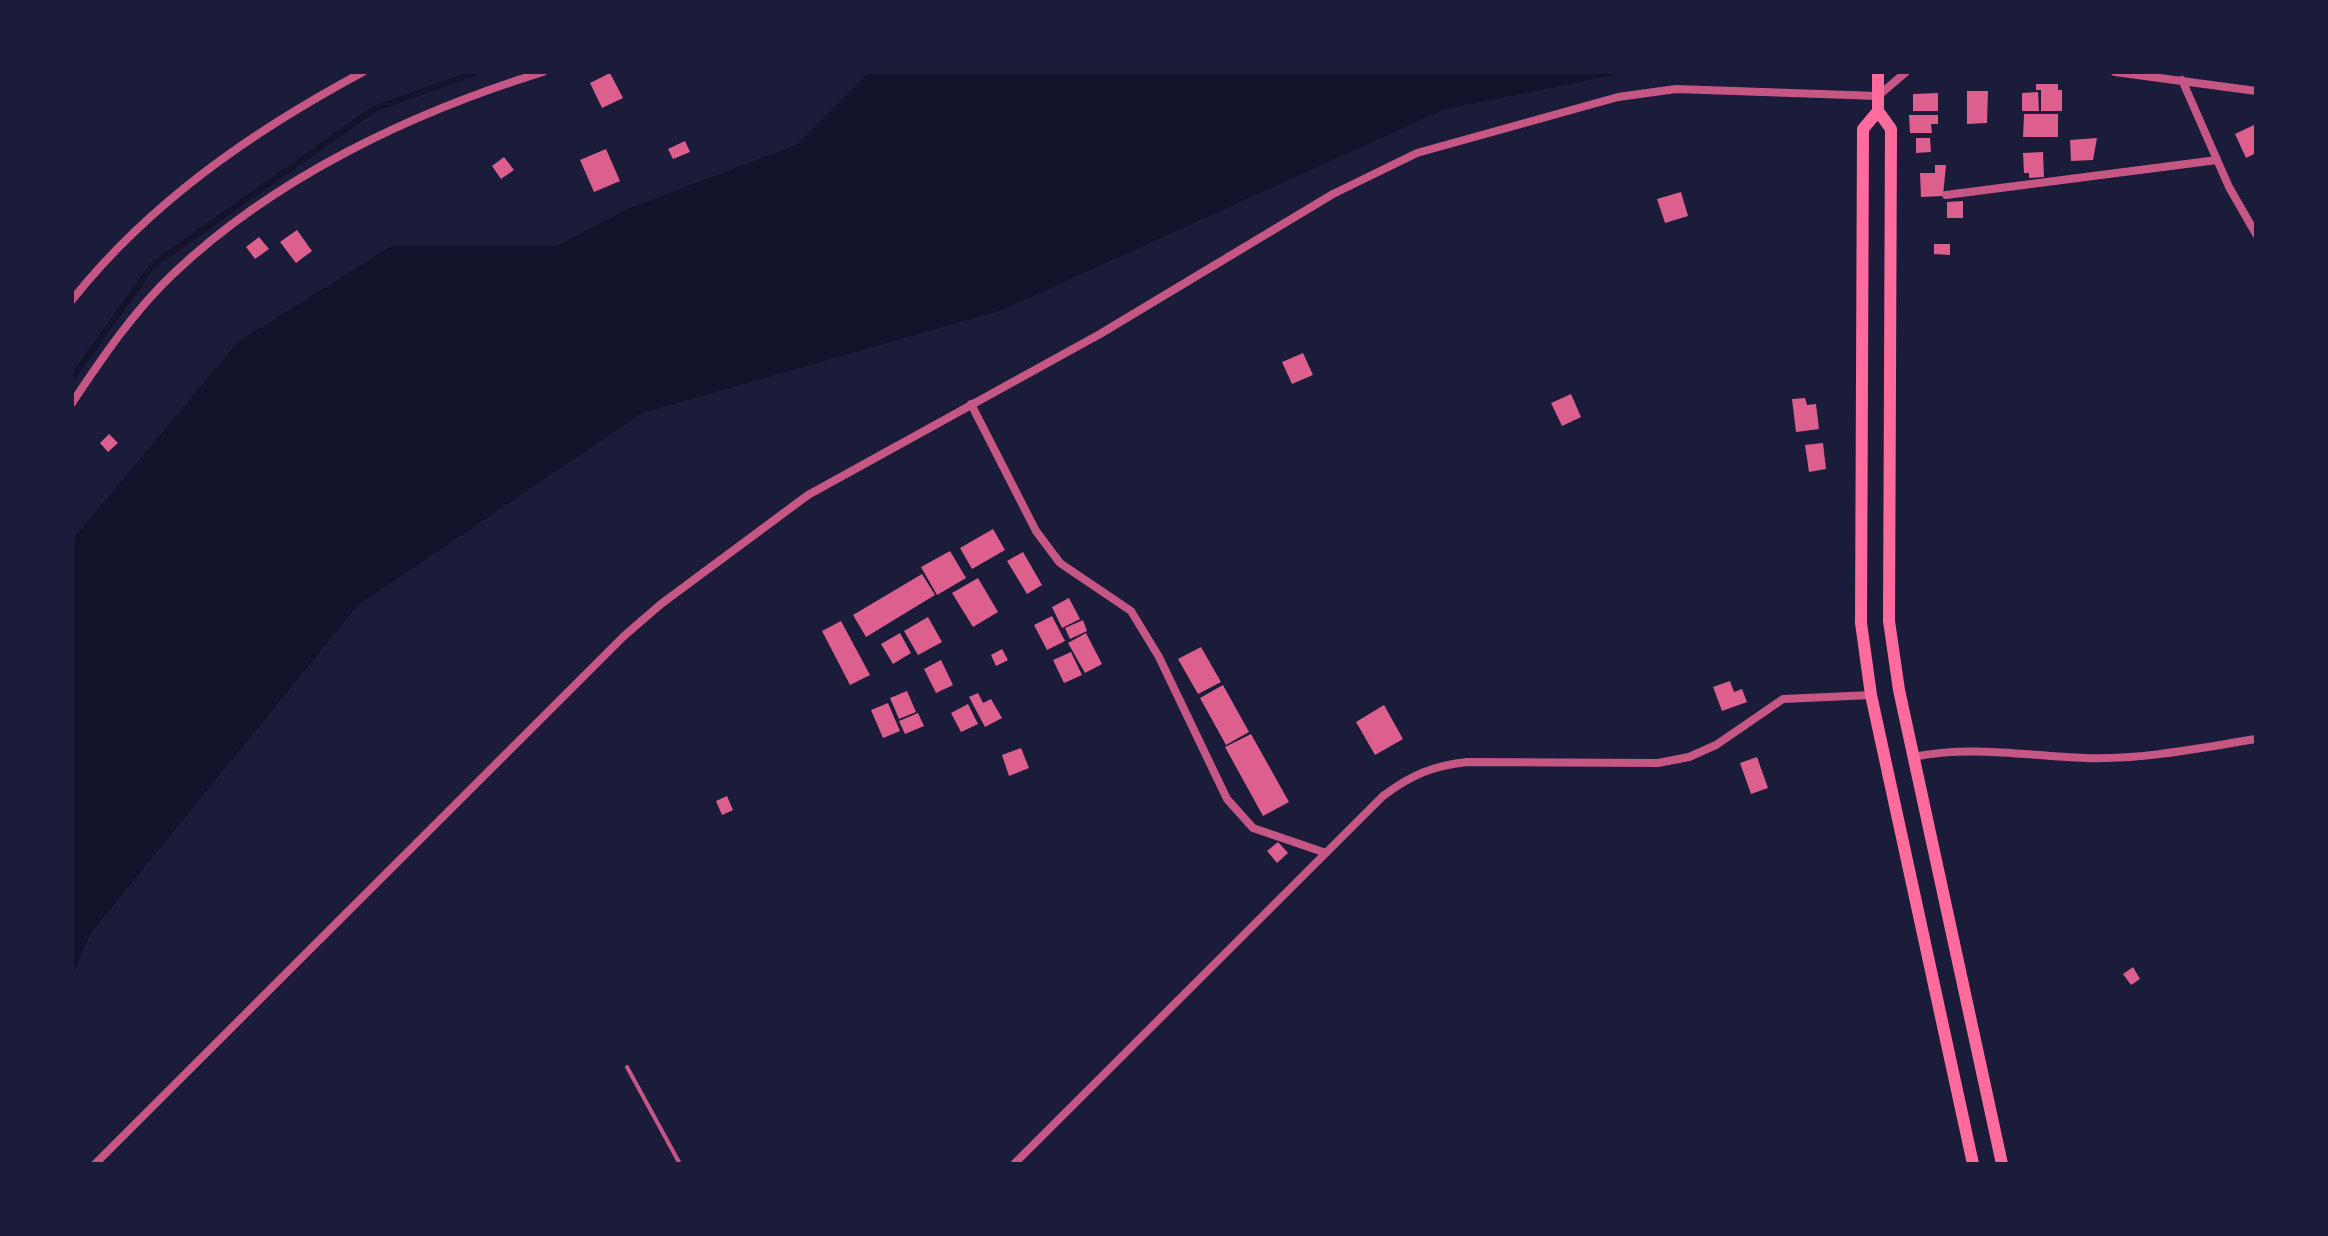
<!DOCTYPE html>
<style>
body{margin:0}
#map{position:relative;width:2328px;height:1236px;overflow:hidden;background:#1b1b3a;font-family:"Work Sans",sans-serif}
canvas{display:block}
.frame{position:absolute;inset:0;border:74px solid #1b1b3a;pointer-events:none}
</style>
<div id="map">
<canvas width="2328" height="1236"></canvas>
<div class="frame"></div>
</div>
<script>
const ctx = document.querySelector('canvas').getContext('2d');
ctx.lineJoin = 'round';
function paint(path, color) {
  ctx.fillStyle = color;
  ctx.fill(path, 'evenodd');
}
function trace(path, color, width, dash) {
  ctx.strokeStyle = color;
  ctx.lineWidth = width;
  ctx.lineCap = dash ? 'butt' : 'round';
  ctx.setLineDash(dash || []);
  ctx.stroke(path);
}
const water = new Path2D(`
 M869 72H1628L1445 109 1002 310 642 413 358 605 90 934 72 977V540L238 342 392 246H557L628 209 796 145Z`);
const stream = new Path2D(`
 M72 378 153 265 374 109 477 72`);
const building = new Path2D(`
 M610 73 623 98 602 108 590 83Z
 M2036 84H2058V90H2062V111H2041V90H2036Z
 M1967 91H1988L1987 123 1967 124Z
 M2038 92 2039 111H2022V93Z
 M1938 93V111H1913V94Z
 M2024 114H2058V137H2023Z
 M1909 115H1938V124H1931L1932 133H1910Z
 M2256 124V153L2246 158 2235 134Z
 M1916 138H1930L1931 152 1916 153Z
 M2097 138 2093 160 2071 161 2070 140Z
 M685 141 690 152 673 159 668 149Z
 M606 149 620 181 594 192 580 160Z
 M2043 152 2044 177 2029 178V173H2024L2023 153Z
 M504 157 514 170 501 179 492 166Z
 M1935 165H1946L1943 196 1921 197 1920 173H1935Z
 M1681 192 1688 216 1665 223 1657 199Z
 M1963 201V218H1947V202Z
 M297 230 312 251 296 263 280 242Z
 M259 237 269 249 255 259 246 247Z
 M1934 244H1950V255L1934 254Z
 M1303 353 1313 375 1292 384 1282 362Z
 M1571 394 1581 417 1562 426 1551 403Z
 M1805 398 1807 405 1816 404 1819 429 1796 432 1792 399Z
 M109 434 118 443 108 452 100 443Z
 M1823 443 1826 469 1809 472 1805 445Z
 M993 529 1005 550 972 569 960 548Z
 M950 551 966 578 937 595 921 567Z
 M1023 552 1042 585 1027 594 1007 561Z
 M922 574 935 595 866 637 853 615Z
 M978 578 998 612 973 627 952 593Z
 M1069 598 1080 619 1062 628 1052 607Z
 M1052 616 1065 641 1047 650 1034 625Z
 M928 617 942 642 918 655 904 631Z
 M1083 620 1087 631 1070 639 1065 628Z
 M841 621 870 675 850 685 822 631Z
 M900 633 911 653 893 664 881 644Z
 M1086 633 1102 664 1085 673 1068 643Z
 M1201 647 1221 682 1198 694 1178 659Z
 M1002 649 1008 660 996 666 991 655Z
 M1071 652 1082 675 1064 683 1053 660Z
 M941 660 953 685 936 693 924 669Z
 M1730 681 1734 692 1742 689 1747 702 1722 711 1713 687Z
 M1223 685 1249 732 1226 745 1200 698Z
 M907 691 916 712 899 719 890 698Z
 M978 693 983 703 991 699 1002 718 985 727 969 697Z
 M888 703 900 731 883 738 871 710Z
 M968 704 978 724 961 732 951 713Z
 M1384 705 1403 739 1375 755 1356 722Z
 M918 713 924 726 905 734 899 721Z
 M1251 734 1289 802 1263 816 1225 747Z
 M1021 748 1029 768 1009 776 1002 755Z
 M1757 757 1768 788 1751 794 1740 763Z
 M727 796 733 810 722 815 716 801Z
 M1278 842 1288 853 1277 863 1267 851Z
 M2133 967 2140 979 2131 985 2123 974Z`);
const service = new Path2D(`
 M627 1067 680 1164`);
const minor = new Path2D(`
 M2115 72 2256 91
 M2182 80 2229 187 2256 234
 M1946 195 2217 160
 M72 300C150 202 253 131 363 72
 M72 403C102 358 133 312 173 274 274 178 410 113 543 72
 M971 404 1036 531 1060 563 1131 611 1159 657 1227 799 1253 828 1326 853
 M1913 757C1971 745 2026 756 2085 758 2142 760 2200 748 2256 739
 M95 1164 624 636 661 604 808 495 1100 334 1333 194 1417 153 1618 97 1676 89 1878 96 1906 72
 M1014 1164 1383 796C1411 775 1432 766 1467 762L1658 763 1689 757 1716 745 1783 699 1871 695`);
const secondary = new Path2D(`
 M1878 72V111L1891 129 1889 621 1899 690 2002 1164
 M1878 111 1863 129 1861 623 1871 695 1973 1164`);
paint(water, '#12122b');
trace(stream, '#12122b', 6);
paint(building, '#dd5f8e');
trace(service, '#c65784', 4);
trace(minor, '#c65784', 8);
trace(secondary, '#ff6b9d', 12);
</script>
